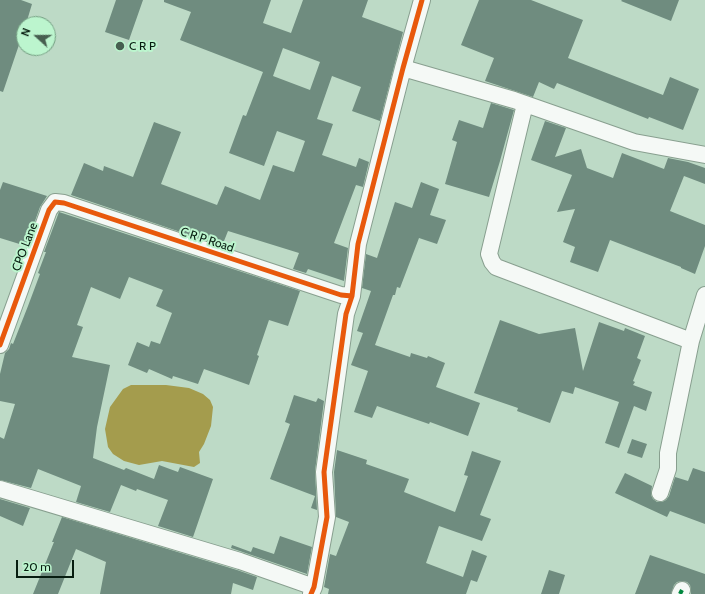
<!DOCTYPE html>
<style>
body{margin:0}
#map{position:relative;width:705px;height:594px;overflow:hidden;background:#bddac6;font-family:Cabin,sans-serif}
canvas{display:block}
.north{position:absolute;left:16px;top:16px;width:40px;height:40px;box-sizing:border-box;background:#bcf5ce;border:1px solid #749f82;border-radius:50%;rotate:291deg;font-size:11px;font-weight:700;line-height:16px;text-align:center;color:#071d10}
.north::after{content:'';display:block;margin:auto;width:14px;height:18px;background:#475f50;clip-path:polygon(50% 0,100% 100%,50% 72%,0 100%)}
.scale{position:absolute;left:16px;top:560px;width:58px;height:18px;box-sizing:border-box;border:2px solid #071d10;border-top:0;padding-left:5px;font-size:12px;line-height:14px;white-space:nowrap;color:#071d10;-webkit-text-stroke:3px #bcf5ce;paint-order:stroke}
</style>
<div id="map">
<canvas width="705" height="594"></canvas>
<div class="north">N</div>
<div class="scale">20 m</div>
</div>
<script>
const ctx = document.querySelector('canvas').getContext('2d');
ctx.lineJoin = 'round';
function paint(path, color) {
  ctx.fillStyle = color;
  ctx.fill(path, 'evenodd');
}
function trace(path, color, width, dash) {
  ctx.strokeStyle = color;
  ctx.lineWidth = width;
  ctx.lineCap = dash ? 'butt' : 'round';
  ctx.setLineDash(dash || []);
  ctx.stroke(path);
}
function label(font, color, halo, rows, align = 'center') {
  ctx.font = font + ' Cabin,sans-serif';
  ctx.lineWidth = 4;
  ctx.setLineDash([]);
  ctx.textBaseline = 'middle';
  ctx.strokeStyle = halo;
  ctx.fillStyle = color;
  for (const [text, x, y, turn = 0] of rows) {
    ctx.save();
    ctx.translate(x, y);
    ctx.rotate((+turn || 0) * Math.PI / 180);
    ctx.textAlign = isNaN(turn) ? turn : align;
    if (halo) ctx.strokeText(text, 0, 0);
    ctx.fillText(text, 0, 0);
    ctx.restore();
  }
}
const water = new Path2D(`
 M131 385H166L189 388 203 394 210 400 213 407 211 426 204 444 199 452 200 463 194 467 162 461 139 465 124 461 113 454 108 447 105 429 110 407 123 389Z`);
const building = new Path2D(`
 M0 0H21L32 4 26 24H24V30L3 92 0 91Z
 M116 0H143L129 40 105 32Z
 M164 0H271L263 23 291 33 303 0H368L362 17 403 32 380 121 352 111 361 87 332 76 317 119 333 124 322 155 356 167 359 158 369 162 363 187 356 185 334 243 348 248 344 281 308 269 306 273 293 269 299 253 228 231 222 246 71 195 84 163 103 171 104 166 133 177 154 122 181 132 161 184 217 205 225 186 260 200 273 165 294 172 305 141 277 131 264 166 229 153 243 115 246 116 263 72 180 40 191 12 164 2ZM283 48 320 62 310 90 273 76Z
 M479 0H531L583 20 568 58 663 95 670 77 699 89 683 130 649 117 648 119 557 83 554 89 539 82 533 97 485 81 494 58 461 45Z
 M622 0H679L671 21 621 1Z
 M491 103 514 110 500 161 489 197 445 184 457 142 452 140 459 120 483 128Z
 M545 121 566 128 555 157 581 149 587 168 613 178 622 153 664 169 668 158 688 162 705 168V184L684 176 670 211 705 225V246L695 274 681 268V267L610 240 598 272 570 262 575 247 563 242 575 209 557 212 572 175 531 160Z
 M3 182 47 196 40 207 26 246 0 238V190Z
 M421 182 439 189 430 215 446 220 437 244 419 238 400 288 397 287 395 295H393L375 345 410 357 411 353 427 358 428 356 445 363 436 387 480 403 468 436 430 422 429 424 377 406 372 418 354 412 368 371 351 365 363 333 357 331 371 291 362 288 366 254 377 258 395 202 412 208Z
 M59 212 300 291 288 326 269 320 257 355 259 356 249 385 204 369 198 384 173 376 172 379 149 369 147 373 128 365 137 342 149 347 151 341 160 344 172 313 156 306 163 290 129 277 120 299 91 287 77 325 83 327 72 357 110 365 97 427 93 458 124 470 126 468 154 479 159 465 178 472 180 467 213 479 193 537 158 526 168 500 137 489 136 491 121 485 110 512 76 502 81 486 38 469 31 488 0 480V437L4 439 15 404 0 401V374L5 353 9 349 11 343 13 344 28 306 40 274 38 273 46 252H44Z
 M500 320 539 334 575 328 583 371 599 322 624 331 625 328 645 336 637 358 641 360 633 381 635 382 633 385 652 392 646 411 634 406 619 448 605 443 619 402 575 387 573 394 562 391 550 423 517 411 518 408 474 393Z
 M294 395 316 402 318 398 324 401 315 471 317 510 311 508 315 496 270 479 290 424 285 422Z
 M632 439 647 444 642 458 627 453Z
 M337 450 367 460 366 464 409 479 404 492 455 512 468 476 464 475 472 451 501 461 480 515 491 519 482 541 439 526 426 563 463 577 472 550 487 556 477 582 471 580 466 594H328L329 589 324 587 330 554 336 556 349 522 336 517 334 472Z
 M693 468 705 472V524L670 511 667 517 615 493 625 473 652 486 651 495 653 499 657 502H662L666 500 669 496 675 477 688 481Z
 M0 499 30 508 23 526 0 516Z
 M62 517 237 570 257 577 253 590 233 583 231 594H100L106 562 76 549 58 594H33L54 542H52Z
 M280 536 312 547 307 574 231 548 232 545 251 552 253 547 274 554Z
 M650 555 705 574V594H691V590L690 585 687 582 682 581 677 582 674 585 671 594H635Z
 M549 570 565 575 559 594H541Z`);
const street = new Path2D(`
 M403 68 514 100 634 142 705 155
 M525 104 489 254 492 262 496 267 691 341
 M0 345 49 210 55 202 64 203 341 295 352 296
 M0 489 240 561 314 587
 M660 493 668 469V453L691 341 705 295
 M311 594 314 587 327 517 324 472 346 314 352 296 358 244 403 68 422 0
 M680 594 682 590`);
const quiet = new Path2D(`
 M680 594 682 590`);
const cycleway = new Path2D(`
 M0 345 49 210 55 202 64 203 341 295 352 296
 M311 594 314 587 327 517 324 472 346 314 352 296 358 244 403 68 422 0`);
const markers = [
 [120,46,5,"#475f50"]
];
const poiNames = [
 ["C R P",129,46]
];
const streetNames = [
 ["C R P Road",207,240,18],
 ["CPO Lane",25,247,-69]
];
paint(water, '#a49c4d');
paint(building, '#6f8c7f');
trace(street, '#889f8f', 18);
trace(street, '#f5f9f6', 16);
trace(quiet, '#00873e', 4, [8, 4]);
trace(cycleway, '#e8590c', 5);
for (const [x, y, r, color] of markers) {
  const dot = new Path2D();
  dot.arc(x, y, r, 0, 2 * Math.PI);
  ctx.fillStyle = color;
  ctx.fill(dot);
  trace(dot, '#bcf5ce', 1.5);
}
label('12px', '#071d10', '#bcf5ce', poiNames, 'left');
label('12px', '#071d10', '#bcf5ce', streetNames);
</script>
